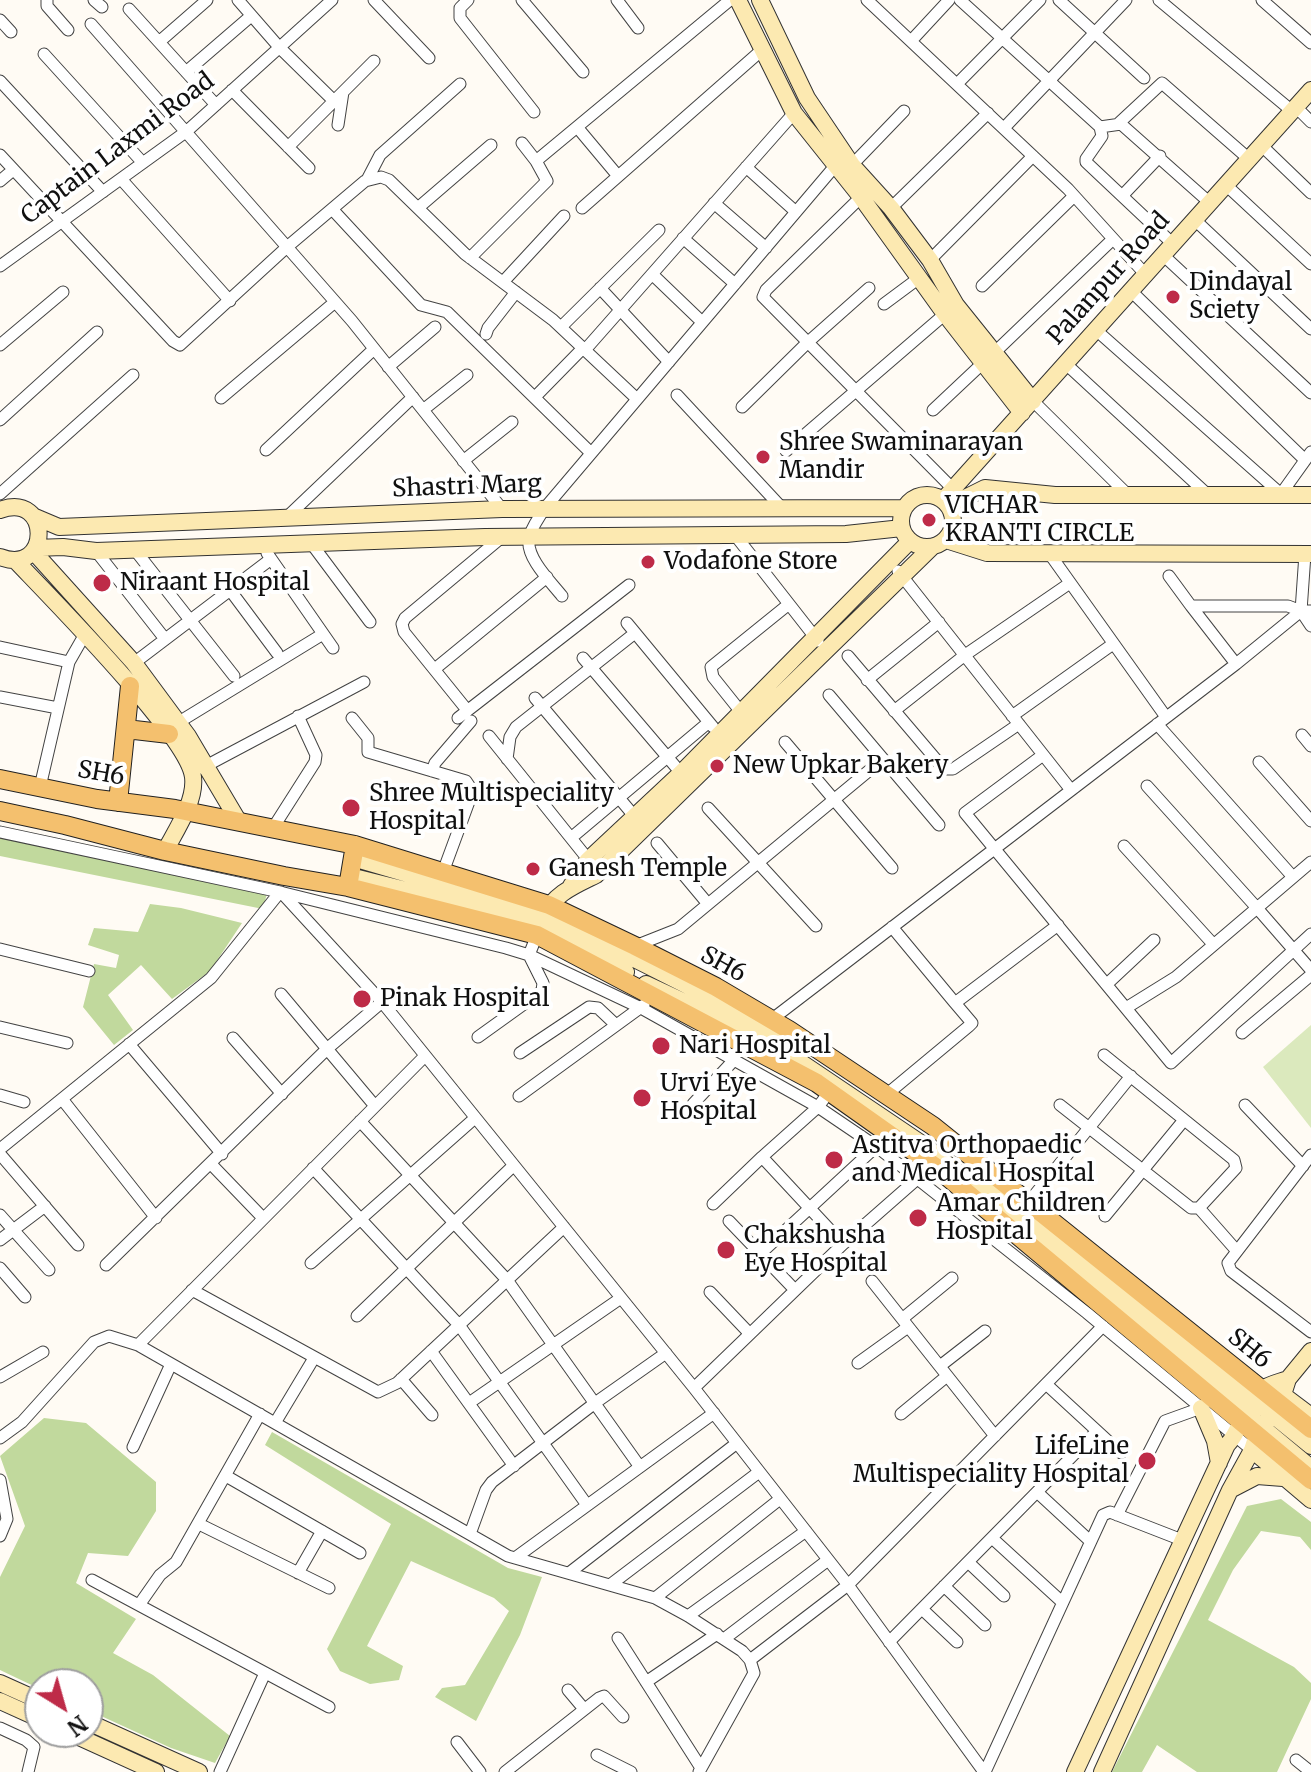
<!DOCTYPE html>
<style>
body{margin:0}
#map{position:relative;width:1311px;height:1772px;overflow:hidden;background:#fffbf4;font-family:Merriweather,serif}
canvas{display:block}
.north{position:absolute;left:24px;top:1668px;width:80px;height:80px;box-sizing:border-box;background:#fff;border:2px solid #9f9f9f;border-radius:50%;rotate:143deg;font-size:22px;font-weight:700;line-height:32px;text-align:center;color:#101010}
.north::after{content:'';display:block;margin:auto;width:28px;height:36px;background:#be2b48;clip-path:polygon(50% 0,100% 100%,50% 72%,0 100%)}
</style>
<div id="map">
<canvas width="1311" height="1772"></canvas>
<div class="north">N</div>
</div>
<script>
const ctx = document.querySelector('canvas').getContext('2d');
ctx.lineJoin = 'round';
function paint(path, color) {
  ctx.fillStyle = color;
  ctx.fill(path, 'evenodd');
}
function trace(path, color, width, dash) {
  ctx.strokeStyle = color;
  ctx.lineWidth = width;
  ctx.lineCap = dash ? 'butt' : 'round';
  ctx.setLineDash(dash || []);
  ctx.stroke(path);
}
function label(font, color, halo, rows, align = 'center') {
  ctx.font = font + ' Merriweather,serif';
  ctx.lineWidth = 8;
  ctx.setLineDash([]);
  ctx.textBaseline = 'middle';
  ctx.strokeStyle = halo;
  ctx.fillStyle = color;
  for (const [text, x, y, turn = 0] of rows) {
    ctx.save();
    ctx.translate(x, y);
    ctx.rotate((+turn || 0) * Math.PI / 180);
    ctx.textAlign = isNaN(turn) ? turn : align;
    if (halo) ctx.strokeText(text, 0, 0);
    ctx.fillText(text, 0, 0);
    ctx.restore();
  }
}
const green = new Path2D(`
 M1311 1025V1128L1263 1067Z`);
const forest = new Path2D(`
 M0 836 267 893 263 909 0 856Z
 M150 904 181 908 242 923 210 971 172 999 141 965 108 995 133 1030 114 1045 83 1007 94 964 116 968 119 955 88 945 94 928 138 932Z
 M44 1418 86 1423 156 1482V1511L128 1556 88 1553 76 1583 136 1619 113 1653 153 1675 230 1736 215 1763 171 1748 88 1710V1684H40V1689L0 1670V1577L25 1526 0 1456Z
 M272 1432 508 1568 542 1577 520 1635 476 1721 435 1697 442 1688 465 1685 509 1611 494 1598 411 1561 367 1646 403 1666 399 1680 370 1684 340 1671 327 1649 391 1524 265 1445Z
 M1281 1499 1311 1522V1550L1300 1537 1261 1531 1233 1570 1208 1620 1294 1667 1311 1683V1699L1277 1772H1197L1157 1745 1142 1772H1112L1247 1506Z`);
const street = new Path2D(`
 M47 0V6L68 30
 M94 0 102 7
 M238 0 279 47 334 101
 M374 0 429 58
 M468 0 460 8V18L534 112
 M522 0 583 72
 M617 0 638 28
 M867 0 1068 189 1146 275
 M960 0 1100 127 1102 136 1086 159V162L1173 244
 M1059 0 1144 78
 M1159 0 1292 111
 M1262 0 1311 43
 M129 9 216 105
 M0 20 11 32
 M91 24 352 321 502 509
 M911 41 949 0
 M159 42 207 0
 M44 54 143 163
 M186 72 251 16
 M0 81 103 192
 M957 84 1040 0
 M232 90 309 168
 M1296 107 1311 122
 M1119 123 1162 83 1249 159
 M338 125 343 92
 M577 127 618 176
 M1100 127 1121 124 1210 203
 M1004 128 1126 0
 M1261 145 1311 193
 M288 147 374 61
 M0 155 173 341 180 345 287 247 365 181 381 177 389 180 465 254 553 320 637 399
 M536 161 730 0
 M852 165 904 111
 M746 167 796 212
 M121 179 230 301
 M367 180 380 155 460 84
 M0 181 13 170
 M1226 185 1311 264
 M1122 196 1160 156
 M861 197 766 290 763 297 953 489
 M714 203 766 248
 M419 207 491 145
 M582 208 763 49
 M891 208 988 113
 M332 209 421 305 447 312 591 453
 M1195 220 1311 329
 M683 238 735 284
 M1163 255 1311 393
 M470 258 547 181 536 161 522 143
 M930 260 1033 156
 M0 266 187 131 332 0
 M652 274 702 322
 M503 282 564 216
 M982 286 1074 196
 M600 288 669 362
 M1131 291 1305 460
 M884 304 919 278
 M561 327 659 230
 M1096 330 1281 494 1311 452
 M486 334 488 328 516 292
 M0 345 63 292
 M585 350 794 113
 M994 353 1113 239
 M1066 364 1207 494
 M388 367 435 327
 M677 395 781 507
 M535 397 583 348
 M221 398 335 302
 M1033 401 1128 495
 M742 407 807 343 869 288
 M423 410 467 375
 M933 410 984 362
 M0 420 97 332
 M266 450 374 349
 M786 451 945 314
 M463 461 512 422
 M0 494 133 375
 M286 518 413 397
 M735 535 818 641
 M311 543 370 622
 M135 550 234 676
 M96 551 165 639
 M267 553 333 648
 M1049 553 1166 717
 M898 571 1071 790
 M1169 576 1191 606H1288L1301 611 1311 626
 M230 590 277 653
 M562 596C551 582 526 558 529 539 530 529 539 518 544 509L835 166
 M1191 606 1236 664
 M1301 611 1305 554
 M627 623 713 727
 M0 647 69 662
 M848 656 939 763 947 769H953L1019 724
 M583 658 681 773
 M134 663 271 559
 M436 668 547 577
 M867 680 939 622
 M829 695 939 825
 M0 697 58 708
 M535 698 635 817
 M467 710 404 632 402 624 405 618 502 537
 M894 711 965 655 1070 583
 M741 712 713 677 711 667 789 604
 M1012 716 1113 644
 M352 718 368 738V752L466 781 472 790 471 796 443 872
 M458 718 629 585
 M179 722 323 634
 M1157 724 1293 877
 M1302 735 1311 746
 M489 736 591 863
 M785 742 892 868
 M1043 755 965 813 1171 1063 1311 934
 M507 759 510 737 516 727 635 633
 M1259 762 1311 821
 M202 768 364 682
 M432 771 435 763 471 721
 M40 787 69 662 85 634
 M708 808 816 926
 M273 828 315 762 316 755 298 716
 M0 832 280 892 506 948 529 955 641 1008 818 1107 877 1147 1087 1313 1252 1450
 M571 838 709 722
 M657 843 708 904
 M1124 846 1213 944
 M1311 862 1257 908 1311 970
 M281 892 382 1002 694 1388 848 1585 984 1772
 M892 927 955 1003
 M635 946 678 929 883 759
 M0 949 89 971
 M1107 984 1154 940
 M281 994 375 1106
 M1126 1008 1176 977 1257 908 1147 786
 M771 1020 1236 664 1301 611H1311
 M0 1027 67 1043
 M1242 1033 1311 975
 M478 1037 542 991 543 983 529 955 537 935
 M233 1038 282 1094
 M129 1044 222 1154
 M520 1053 589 1007 598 1008 615 1024
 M0 1095 24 1102
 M886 1095 969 1026 972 1023 955 1003 1058 925
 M519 1096 644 1005
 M62 1099 156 1218
 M693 1104 734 1060
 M1060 1105 1191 1208H1199L1236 1168 1234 1160 1104 1055
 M1245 1105 1303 1166
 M360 1121 507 1280 640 1467
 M0 1149 211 978 280 892
 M0 1154 78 1245
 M1311 1155 1228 1263 1231 1271 1311 1332
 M762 1157 843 1244
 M211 1164 263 1218
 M313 1168 459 1325 587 1505
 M1028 1203 1131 1076
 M713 1204 762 1157 818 1107 829 1092
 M1199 1208 1236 1250
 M0 1215 49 1270
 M1105 1216 1184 1120
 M729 1221 795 1290
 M0 1240 45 1206
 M760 1254 880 1143
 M311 1263 475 1118
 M106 1265 328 1048 382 1002
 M0 1268 25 1297
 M872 1281 995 1436
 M192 1290 378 1392 397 1383 564 1227
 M710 1292 750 1334
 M357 1316 513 1166
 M902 1319 952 1278
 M138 1345 425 1056
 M431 1351 514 1466
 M858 1363 908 1327
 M940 1366 985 1331
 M0 1377 43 1352
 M401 1379 432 1415
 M1046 1384 1121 1453
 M694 1388 843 1244 917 1179
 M469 1403 621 1298
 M901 1414 947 1376
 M275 1423 314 1358
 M0 1438 22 1422 94 1342 109 1336 138 1345 508 1556 655 1598 688 1616 742 1651 750 1660 754 1673 699 1772
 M133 1447 171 1364
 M226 1476 360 1553
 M0 1480 7 1519 0 1536
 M1037 1492 1090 1541
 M1117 1515 1165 1421 1201 1408
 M199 1524 329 1588
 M470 1534 486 1490 492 1482 595 1403 666 1353
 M992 1538 1062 1602
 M515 1558 714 1413
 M968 1562 1004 1596
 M298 1573 322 1531
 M569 1573 737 1443
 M92 1580 329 1707
 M610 1585 759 1472
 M944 1586 985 1625
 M655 1598 780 1499
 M139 1605 160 1575 176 1562 260 1414
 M922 1609 957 1642
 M688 1616 806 1531
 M618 1638 701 1768
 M724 1639 828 1560
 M889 1642 1097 1431
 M750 1660 848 1585 1103 1326
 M646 1682 717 1634
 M568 1690 584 1709
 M0 1728 26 1740 34 1747 28 1772
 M457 1742 480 1772
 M597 1755 631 1772
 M1296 1760 1311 1772
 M220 1772 265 1673
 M505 1772 599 1698 604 1696 623 1717
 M985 1772 1103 1515 1110 1512 1182 1540`);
const secondary = new Path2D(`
 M738 0 794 113 861 197 945 314 1022 413
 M760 0 807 98 852 165 891 208 930 260 956 305 1033 401
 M901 521a26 26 0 1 1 52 0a26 26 0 1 1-52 0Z
 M943 500 1311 90
 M949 506 985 488 1055 495H1311
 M0 510C52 491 51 577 0 557
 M33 516 59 527 502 509 904 508
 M946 540 987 553 1311 554
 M35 548 63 547 96 551 485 537 846 534 902 528
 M33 551 134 663 188 736 239 822
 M15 560C49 596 188 736 193 777 196 801 176 830 165 851
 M353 858 545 914 756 1020 791 1043
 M350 876 541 924 626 972
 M571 886 588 860 681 773 910 541
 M545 915C553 894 576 885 596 875L932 547
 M646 984 772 1043 925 1146 1311 1468
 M992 1187 1311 1446
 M1275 1389 1311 1416
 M1201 1408 1215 1441 1219 1463
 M1252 1450 1311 1500
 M1232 1489 1257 1476 1283 1478
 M0 1683 40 1701
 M0 1701 40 1719
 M88 1722 199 1772
 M68 1732 156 1772
 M1075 1772 1227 1445C1242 1430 1245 1401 1263 1389 1269 1384 1280 1382 1288 1379
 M1102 1772 1230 1490 1252 1450 1257 1435 1280 1404 1288 1379 1311 1351`);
const primary = new Path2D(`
 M126 729 169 734
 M0 779 97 799 175 809 355 845 549 905 635 946 716 987 789 1030 933 1126 1311 1429
 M118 802 130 686
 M0 811 65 825 165 851 284 876 348 887 537 935 817 1083 937 1168 1311 1480
 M348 887 355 845`);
const markers = [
 [1173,297,8,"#be2b48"],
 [763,457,8,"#be2b48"],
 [929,520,8,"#be2b48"],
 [648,562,8,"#be2b48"],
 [102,583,10,"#be2b48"],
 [717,766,8,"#be2b48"],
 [351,808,10,"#be2b48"],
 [533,869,8,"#be2b48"],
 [362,999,10,"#be2b48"],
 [661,1046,10,"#be2b48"],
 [642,1098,10,"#be2b48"],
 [834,1160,10,"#be2b48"],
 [918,1218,10,"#be2b48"],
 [726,1250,10,"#be2b48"],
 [1147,1461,10,"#be2b48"]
];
const streetNames = [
 ["Captain Laxmi Road",118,149,-37],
 ["Palanpur Road",1109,279,-48],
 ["Shastri Marg",467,487,-2],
 ["SH6",101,774,10],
 ["SH6",723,965,29],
 ["SH6",1249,1349,39]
];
const poiNames = [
 ["Dindayal",1189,283],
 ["Sciety",1189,311],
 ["Shree Swaminarayan",779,443],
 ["Mandir",779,471],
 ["VICHAR",945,506],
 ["KRANTI CIRCLE",945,534],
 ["Vodafone Store",664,562],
 ["Niraant Hospital",120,583],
 ["New Upkar Bakery",733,766],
 ["Shree Multispeciality",369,794],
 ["Hospital",369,822],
 ["Ganesh Temple",549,869],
 ["Pinak Hospital",380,999],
 ["Nari Hospital",679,1046],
 ["Urvi Eye",660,1084],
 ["Hospital",660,1112],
 ["Astitva Orthopaedic",852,1146],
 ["and Medical Hospital",852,1174],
 ["Amar Children",936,1204],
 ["Hospital",936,1232],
 ["Chakshusha",744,1236],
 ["Eye Hospital",744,1264],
 ["LifeLine",1129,1447,"right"],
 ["Multispeciality Hospital",1129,1475,"right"]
];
paint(green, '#dbe9bd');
paint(forest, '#c1d99d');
trace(street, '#434343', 13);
trace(secondary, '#323232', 18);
trace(primary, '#212121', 20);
trace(street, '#fff', 11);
trace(secondary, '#fce9b1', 16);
trace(primary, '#f4c06e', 18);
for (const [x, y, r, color] of markers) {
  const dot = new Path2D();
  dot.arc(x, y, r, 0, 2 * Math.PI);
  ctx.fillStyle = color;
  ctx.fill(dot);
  trace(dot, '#fff', 3);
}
label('24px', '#101010', '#fff', streetNames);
label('24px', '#101010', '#fff', poiNames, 'left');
</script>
